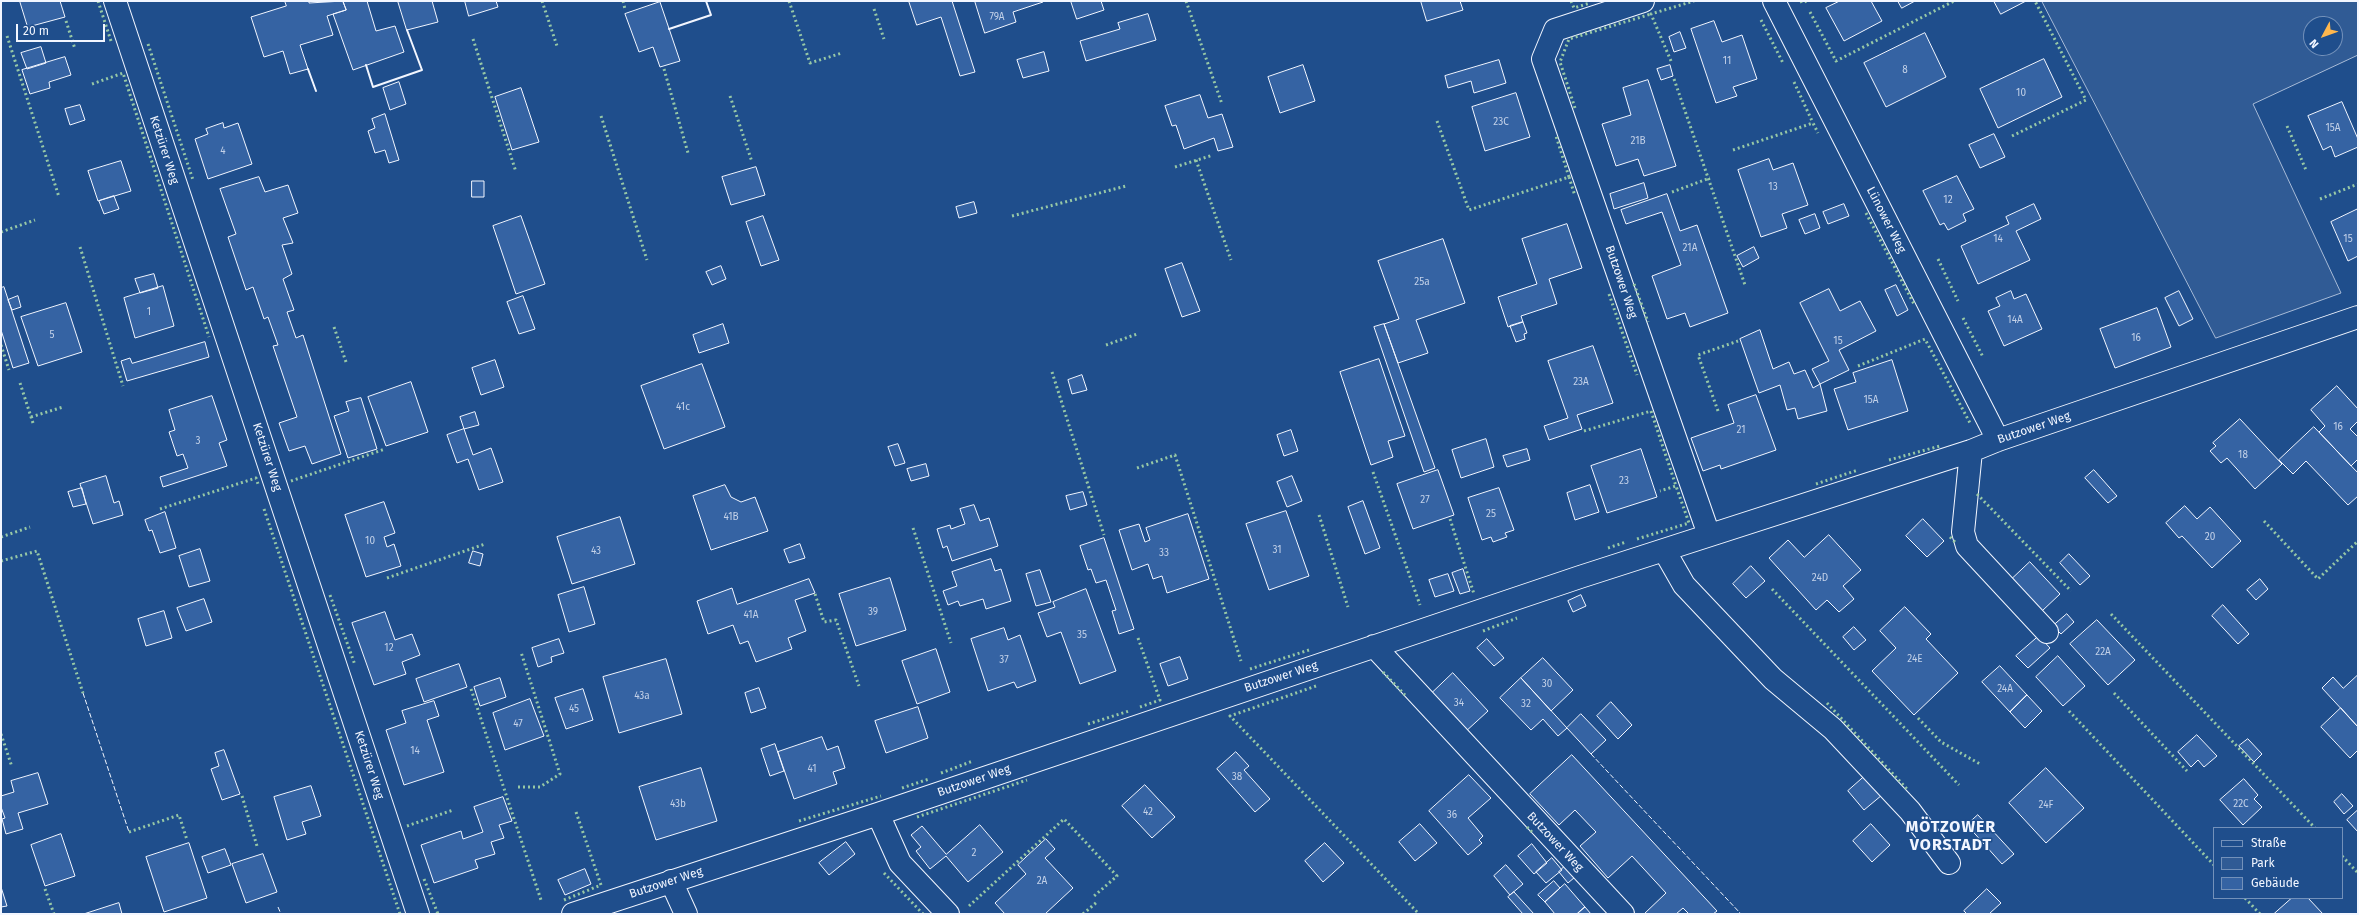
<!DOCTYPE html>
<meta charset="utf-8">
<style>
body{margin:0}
#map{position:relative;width:2359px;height:915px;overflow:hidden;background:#1f4e8c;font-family:"Fira Sans",sans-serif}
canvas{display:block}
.frame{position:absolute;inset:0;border:2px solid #f2f6ff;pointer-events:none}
.legend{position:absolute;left:2213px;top:827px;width:130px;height:72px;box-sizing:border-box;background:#1f4e8c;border:1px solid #7391ba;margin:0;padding:5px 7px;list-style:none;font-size:12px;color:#f2f6ff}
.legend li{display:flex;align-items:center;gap:8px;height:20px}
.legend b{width:20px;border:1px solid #7391ba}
.north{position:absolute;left:2303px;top:16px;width:40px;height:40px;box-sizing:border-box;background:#1f4e8c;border:1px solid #7391ba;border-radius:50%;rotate:229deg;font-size:11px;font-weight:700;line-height:16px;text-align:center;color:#f2f6ff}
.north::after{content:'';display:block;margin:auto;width:14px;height:18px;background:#ffb74d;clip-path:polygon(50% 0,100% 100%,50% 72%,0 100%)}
.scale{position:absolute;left:16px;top:24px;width:89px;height:18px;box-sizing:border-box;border:2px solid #f2f6ff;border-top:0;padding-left:5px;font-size:12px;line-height:14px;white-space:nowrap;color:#f2f6ff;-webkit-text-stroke:3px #1f4e8c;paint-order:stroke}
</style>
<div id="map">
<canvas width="2359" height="915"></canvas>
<div class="frame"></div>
<ul class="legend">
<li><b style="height:5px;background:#1f4e8c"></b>Straße</li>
<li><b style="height:11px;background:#305b95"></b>Park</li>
<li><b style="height:11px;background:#3563a3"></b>Gebäude</li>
</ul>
<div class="north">N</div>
<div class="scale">20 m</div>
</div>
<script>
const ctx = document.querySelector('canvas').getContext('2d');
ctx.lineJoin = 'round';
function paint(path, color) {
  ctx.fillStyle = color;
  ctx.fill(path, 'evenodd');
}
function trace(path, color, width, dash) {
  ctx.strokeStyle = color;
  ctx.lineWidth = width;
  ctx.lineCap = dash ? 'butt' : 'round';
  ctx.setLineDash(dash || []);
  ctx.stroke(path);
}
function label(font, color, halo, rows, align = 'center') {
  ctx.font = font + ' "Fira Sans",sans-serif';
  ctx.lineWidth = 3;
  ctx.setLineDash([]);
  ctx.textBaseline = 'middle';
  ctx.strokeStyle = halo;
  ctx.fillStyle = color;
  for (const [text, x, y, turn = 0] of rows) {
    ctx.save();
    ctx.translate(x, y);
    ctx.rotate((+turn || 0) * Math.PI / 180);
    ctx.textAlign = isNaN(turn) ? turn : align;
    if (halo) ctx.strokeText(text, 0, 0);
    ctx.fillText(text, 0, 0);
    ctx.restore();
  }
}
const green = new Path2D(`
 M2042 1H2358V55L2253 104 2341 293 2216 338ZM2311 24H2335V48H2311Z`);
const building = new Path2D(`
 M20 1H60L65 17 28 27Z
 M285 1H309V3L343 1 346 10 327 16 333 35 300 45 308 69 290 74 283 51 264 57 251 17 286 6Z
 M343 1H367L376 31 395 26 404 52 353 70 333 14 346 10Z
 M398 1H432L438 22 407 30Z
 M465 1H496L498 7 469 16Z
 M909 1H952L975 72 960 76 941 17 917 25Z
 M975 1H1043V2L1013 12 1016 22 985 33Z
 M1071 1H1101L1104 10 1077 19Z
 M1421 1H1460L1463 10 1427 21Z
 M1840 1H1871L1882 21 1844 41 1826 8Z
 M1898 1H1915L1902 8Z
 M1994 1H2026L2001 14Z
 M660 2 680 61 660 67 653 47 639 52 625 14Z
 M1148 14 1156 40 1086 61 1080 41 1120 29 1118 23Z
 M1714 21 1722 42 1742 35 1757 79 1733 87 1737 96 1716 103 1691 29Z
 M1680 32 1686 48 1674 52 1669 37Z
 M1925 33 1946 77 1886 107 1864 63Z
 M41 47 46 63 27 69 21 53Z
 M1044 52 1049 71 1023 78 1017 60Z
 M65 57 71 75 49 82 50 88 30 94 22 70Z
 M2044 59 2062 97 1998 128 1980 89Z
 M1499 60 1506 83 1474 93 1471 81 1448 88 1445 76Z
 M1303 65 1315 101 1280 113 1268 77Z
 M1670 65 1673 76 1661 80 1657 69Z
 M1648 80 1676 166 1644 176 1638 159 1616 166 1602 124 1631 115 1623 88Z
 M399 82 406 104 390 110 383 88Z
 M521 88 539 142 512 150 495 97Z
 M1516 93 1530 137 1485 151 1472 107Z
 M1200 95 1208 118 1222 114 1233 147 1218 151 1214 138 1184 149 1176 125 1172 126 1165 106Z
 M2342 102 2358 139V147L2335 157 2331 146 2323 150 2308 116Z
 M80 105 85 120 70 125 65 109Z
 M385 114 399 160 389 163 385 150 375 153 368 131 375 128 372 119Z
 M223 123 224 128 238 123 252 164 208 179 195 139 208 134 206 129Z
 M1994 134 2005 157 1980 168 1969 145Z
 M1769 159 1773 170 1793 163 1808 205 1782 214 1787 228 1761 237 1738 170Z
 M121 161 131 191 98 201 88 171Z
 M756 167 765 195 731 205 722 177Z
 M1957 176 1974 209 1963 214 1966 221 1948 230 1944 223 1940 225 1923 191Z
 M259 177 265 192 288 185 298 213 283 218 293 243 282 245 292 274 283 279 294 310 287 312 296 338 303 335 341 454 312 464 305 446 289 451 279 423 297 417 273 346 278 345 268 317 264 319 253 287 246 290 228 237 236 234 220 189Z
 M472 181H484V197H472Z
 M1644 183 1648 198 1614 209 1610 194Z
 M1667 194 1680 231 1697 225 1728 313 1690 327 1685 313 1667 319 1652 276 1681 265 1662 212 1626 224 1621 210Z
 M114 196 119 209 104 214 99 201Z
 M974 202 977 213 959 218 956 207Z
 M1844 204 1849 216 1828 224 1823 212Z
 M2034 204 2041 219 2016 231 2030 260 1978 284 1961 246 2009 224 2006 217Z
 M2358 209V256L2348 261 2331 222Z
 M1815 214 1820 228 1805 234 1799 220Z
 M521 216 545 284 516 294 493 226Z
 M763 216 779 260 761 266 746 222Z
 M1567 224 1582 268 1549 279 1557 304 1521 316 1523 322 1508 327 1498 297 1537 284 1522 239Z
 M1443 239 1465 303 1416 320 1428 353 1398 363 1384 324 1399 319 1378 261Z
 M1754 247 1759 258 1743 267 1737 256Z
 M1182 263 1200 311 1182 317 1165 269Z
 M721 266 726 279 712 285 706 272Z
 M154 274 158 288 140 293 135 279Z
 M1896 285 1908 310 1897 316 1885 290Z
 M163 286 174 326 135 338 124 298Z
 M4 287 29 363 13 368 1 330V288Z
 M1829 289 1840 311 1860 301 1876 331 1839 350 1849 370 1820 384 1812 369 1829 361 1800 303Z
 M2011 291 2014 299 2026 294 2042 329 2004 346 1988 311 2000 306 1996 298Z
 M2179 291 2193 319 2179 326 2165 298Z
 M18 296 21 307 12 310 8 300Z
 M523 296 535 329 519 334 507 302Z
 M66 303 82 352 38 366 21 317Z
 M2157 308 2171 347 2115 368 2100 329Z
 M1523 322 1527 333 1524 334 1525 339 1516 342 1510 326Z
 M723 324 729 343 699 353 693 335Z
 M1384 324 1435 468 1424 472 1374 327Z
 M1760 330 1773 369 1789 362 1794 374 1805 370 1813 388 1820 384 1827 411 1798 419 1795 408 1787 410 1780 385 1759 393 1740 339Z
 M205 342 209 357 127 381 121 361 130 358 132 363Z
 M1593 346 1613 403 1577 415 1582 429 1549 440 1544 426 1568 418 1548 361Z
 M1379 359 1405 436 1388 441 1393 457 1371 465 1340 372Z
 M495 360 504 387 481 395 472 368Z
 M1892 360 1908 411 1848 430 1834 389 1856 382 1853 373Z
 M702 364 725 427 664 449 641 386Z
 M1082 375 1087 390 1072 394 1068 380Z
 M411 382 428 432 386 446 368 397Z
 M2337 386 2358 409V421L2350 429 2358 437V459L2351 466 2319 432 2325 426 2311 410Z
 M1756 395 1776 450 1721 469 1720 465 1703 471 1691 438 1734 423 1728 405Z
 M212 396 227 440 219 443 227 466 163 487 160 477 188 468 183 454 177 456 169 432 175 430 169 410Z
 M361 398 377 449 348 458 334 416 349 411 346 402Z
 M475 412 479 425 464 429 460 417Z
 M2240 419 2282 464 2255 489 2227 458 2221 463 2210 451 2216 446 2213 443Z
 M2314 427 2358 473V496L2348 505 2306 461 2293 474 2279 460Z
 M464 429 473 455 491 448 503 482 479 490 468 459 457 463 447 435Z
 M1291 430 1298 451 1284 456 1277 435Z
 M1486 439 1494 467 1461 478 1452 450Z
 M898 444 905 463 895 466 888 447Z
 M1527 449 1530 460 1507 467 1503 456Z
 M1641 449 1657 497 1607 513 1591 466Z
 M926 464 929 476 911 481 907 469Z
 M1438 470 1454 515 1413 529 1397 484Z
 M2094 470 2117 496 2108 503 2085 478Z
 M106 476 114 503 119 501 123 515 93 524 80 484Z
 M1292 476 1302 501 1287 507 1277 482Z
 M725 485 731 497 741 502 755 497 768 531 711 550 693 496Z
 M1590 485 1599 512 1575 520 1567 493Z
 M82 488 86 504 73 507 68 492Z
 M1499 488 1514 530 1505 533 1507 537 1493 542 1491 537 1482 540 1468 498Z
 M1083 492 1087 505 1070 510 1066 496Z
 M1363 501 1380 548 1365 554 1348 507Z
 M384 502 395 533 384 537 387 547 394 544 401 566 366 577 345 515Z
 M974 505 980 521 989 518 998 546 952 561 947 546 943 548 937 529 950 525 951 529 965 524 960 509Z
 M2185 506 2197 519 2210 507 2241 541 2212 568 2182 536 2179 538 2166 523Z
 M1286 511 1309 576 1269 590 1246 524Z
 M165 512 176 548 160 553 152 530 149 531 145 520Z
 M1188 514 1209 579 1167 593 1162 576 1153 579 1148 564 1132 570 1119 530 1139 524 1145 542 1150 540 1146 528Z
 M620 517 635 564 572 584 557 537Z
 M1923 519 1944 541 1927 557 1906 536Z
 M1829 535 1861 570 1843 586 1854 599 1839 612 1827 600 1816 610 1769 558 1788 540 1804 557Z
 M1104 538 1134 629 1119 634 1112 611 1116 610 1106 580 1096 583 1091 569 1088 570 1080 546Z
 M800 544 805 558 789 563 784 550Z
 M200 549 210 581 189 587 179 556Z
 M473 551 483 554 480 566 469 563Z
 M2069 554 2090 576 2080 585 2060 563Z
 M991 559 995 571 1001 569 1011 601 986 609 983 599 960 606 958 601 948 605 943 591 957 586 952 572Z
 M2030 562 2060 594 2042 611 2012 579Z
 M1751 566 1765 581 1746 598 1733 584Z
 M1463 569 1470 591 1460 594 1452 573Z
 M1040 570 1051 602 1036 606 1026 574Z
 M1448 574 1454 591 1435 597 1429 580Z
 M890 578 906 630 856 646 839 594Z
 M809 579 815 593 795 600 806 631 788 638 792 649 756 662 748 641 740 644 733 625 708 634 697 601 732 588 737 604Z
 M2260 579 2268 589 2256 600 2247 590Z
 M584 587 595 624 569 632 558 595Z
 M1086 589 1116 671 1080 684 1061 632 1047 637 1038 613 1055 607 1053 602Z
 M1581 595 1586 606 1573 612 1568 601Z
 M204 599 212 622 186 631 177 608Z
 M2223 605 2249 634 2238 644 2212 616Z
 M1905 607 1931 634 1926 639 1958 673 1914 715 1872 671 1896 648 1880 631Z
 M164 611 172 638 146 646 138 619Z
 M385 612 395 640 412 634 420 655 402 662 406 674 374 685 352 623Z
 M2067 614 2074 622 2061 634 2053 626Z
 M2097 620 2135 660 2108 685 2070 644Z
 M1854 627 1866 640 1854 650 1843 637Z
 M1004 628 1008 640 1020 635 1036 681 1017 688 1014 682 988 691 971 639Z
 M2039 636 2050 648 2028 668 2016 656Z
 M559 639 564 653 551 657 552 662 538 667 532 648Z
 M1487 639 1504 658 1494 666 1477 648Z
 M936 649 950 692 917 704 902 661Z
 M2058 656 2085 686 2063 706 2036 677Z
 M1180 657 1188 679 1168 686 1160 664Z
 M1543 658 1573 690 1551 711 1521 678Z
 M666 659 682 714 619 733 603 677Z
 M459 664 467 687 424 702 416 679Z
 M2000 666 2027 695 2010 712 1982 682Z
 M1453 673 1488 711 1464 733 1430 695Z
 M2358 675V727L2322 688 2333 677 2343 688Z
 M500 678 506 697 480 706 474 687Z
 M1521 678 1567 728 1558 736 1543 719 1531 730 1500 698Z
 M759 688 766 708 751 713 745 693Z
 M583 689 593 720 566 729 555 698Z
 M2027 695 2042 711 2025 728 2010 712Z
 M530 699 544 736 505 750 493 713Z
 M434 701 439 716 427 720 444 772 404 785 386 730 406 723 402 711Z
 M1611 702 1632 725 1618 739 1597 716Z
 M918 707 928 738 886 753 875 721Z
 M2341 708 2358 727V750L2350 758 2321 727Z
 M1581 714 1606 740 1591 754 1567 728Z
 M2197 735 2217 756 2204 767 2198 760 2191 767 2178 752Z
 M822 737 827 750 838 746 845 768 833 772 837 784 794 799 778 752Z
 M2248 739 2262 754 2254 762 2239 746Z
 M775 744 784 771 770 776 761 749Z
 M224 750 240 794 222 800 211 769 219 766 215 753Z
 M1236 752 1249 766 1244 770 1270 799 1255 812 1217 769Z
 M1572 755 1717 911 1713 914H1689L1683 908 1676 914H1644L1666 893 1632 856 1608 878 1580 846 1596 832 1575 810 1559 825 1530 794Z
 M701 768 717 821 656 840 639 787Z
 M2046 768 2084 808 2046 843 2009 803Z
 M38 773 48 804 18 813 23 829 6 834 2 819 5 818 1 807V796L14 792 11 781Z
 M1469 775 1491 798 1468 818 1483 836 1479 840 1482 843 1468 855 1429 811Z
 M1865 776 1882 795 1864 810 1848 791Z
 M2244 779 2258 795 2254 799 2262 807 2243 825 2220 800Z
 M1145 785 1175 817 1152 838 1122 806Z
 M311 786 321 816 302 822 306 834 287 840 274 797Z
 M2342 794 2353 806 2344 814 2334 802Z
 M503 797 512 821 499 825 504 838 491 842 495 854 475 860 478 868 434 883 421 845 461 831 463 839 483 832 474 807Z
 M2358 810V832L2347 820Z
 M1978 815 2014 854 2002 864 1967 825Z
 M1420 824 1437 843 1415 861 1399 842Z
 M1871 824 1890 845 1872 862 1853 841Z
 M980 825 1003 852 968 882 946 856 930 869 916 851 921 847 911 835 922 826 946 854Z
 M61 834 75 876 45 886 31 845Z
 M1046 839 1055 849 1045 858 1073 888 1045 914H1005L995 903 1026 874 1018 865Z
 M846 842 855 854 829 875 819 863Z
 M189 843 207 898 164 912 146 857Z
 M1325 843 1344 863 1323 882 1305 861Z
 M1532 844 1547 863 1534 874 1518 856Z
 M225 849 231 865 208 873 202 857Z
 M263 854 277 892 246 903 232 864Z
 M1552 858 1562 870 1546 883 1536 872Z
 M1506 865 1523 884 1510 895 1494 876Z
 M1565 866 1575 877 1568 883 1559 872Z
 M585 869 591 884 565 895 558 880Z
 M1554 881 1560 888 1545 902 1538 895Z
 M1565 884 1585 907 1577 914H1555L1545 902Z
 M1 887 7 906 1 907Z
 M1987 889 2001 903 1989 914H1967L1964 911Z
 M1514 892 1534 914H1523L1508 897Z
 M2292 898H2308L2323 914H2274Z
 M119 903 122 914H84Z
 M1585 907 1591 914H1577Z`);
const minor = new Path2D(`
 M115 1 418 914
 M1643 1 1555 30 1543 59 1709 535
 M1774 1 1998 440
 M1971 451 1963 532 1967 546 2047 632
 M1664 550 1684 585 1773 679 1833 729 1910 811 1949 863
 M1374 646 1623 914
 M878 814 900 863 948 914
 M671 881 686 914
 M573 914 878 814 1580 577 1971 451 1998 440 2358 317`);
const hedge = new Path2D(`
 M98 1 111 41
 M542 1 557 46
 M623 1 625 9
 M789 1 810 63 842 53
 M1186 1 1222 104
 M1571 1 1574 8 1590 3
 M1801 1 1802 3 1807 1
 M874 9 884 39
 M1810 12 1836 61 1954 1
 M1761 20 1783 63
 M66 21 75 49
 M7 36 59 197
 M473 39 516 172
 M148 44 193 180
 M1671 61 1651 14 1694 1
 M664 69 688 153
 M1674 79 1745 285
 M1794 82 1813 123
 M92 84 123 73 209 337
 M730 96 752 162
 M1575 108 1560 62 1569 39 1651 14
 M601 116 647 260
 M1437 121 1469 210 1569 177 1556 136
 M2287 126 2306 170
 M2012 136 2086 100 2035 1
 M1733 150 1813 123 1818 133
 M1196 160 1231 260
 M1175 167 1213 155
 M1569 177 1575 196
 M1672 192 1710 178
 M2320 199 2358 184
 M1866 213 1914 304
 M1012 216 1126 186
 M1 232 35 220
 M80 247 123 386
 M1938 259 1958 301
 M1634 284 1648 322
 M1609 294 1637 375
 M1963 318 1983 357
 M334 327 346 362
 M1 345 9 370
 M1106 345 1137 334
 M1858 366 1925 339 1970 423
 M1052 372 1104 535
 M20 383 33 423
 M1718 411 1698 355 1738 341
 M31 417 63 407
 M1584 431 1651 411 1676 486 1660 491
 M1889 460 1940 446
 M1137 468 1175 455 1241 661
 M1373 472 1420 605
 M291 481 385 449
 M1816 484 1858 470
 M1977 494 2071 591
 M160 509 256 478 258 484
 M264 509 400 914
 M1319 515 1348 607
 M1450 519 1474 594
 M2264 521 2318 579 2358 541
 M913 528 951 643
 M1 537 30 527
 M1950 537 1957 544
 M1637 539 1689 523 1676 486
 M1608 548 1626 542
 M1 561 37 551 83 693
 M387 578 485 544
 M1772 589 1959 785
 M815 594 824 622 836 620 859 686
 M330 595 355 665
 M2111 614 2315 828
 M1483 631 1517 618
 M1138 638 1160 700 1140 707
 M1250 669 1309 650
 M1383 672 1405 695
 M1316 686 1230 716 1419 914
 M471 689 541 900
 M2114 693 2187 771
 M1827 703 1907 789
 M2069 711 2214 865
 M1918 718 1941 742 1980 764
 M1088 724 1129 711
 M1 734 12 767
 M1 769H2
 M941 773 973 761
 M518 787H540L560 774 521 652
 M902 788 929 779
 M242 796 257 846
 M917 817 1027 780
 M799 821 881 796
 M407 826 453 810
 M1527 827 1532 832
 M129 832 179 815 187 840
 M2342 856 2358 873
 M884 873 923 914
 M424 879 438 914
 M45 889 54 914
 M2245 898 2260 914
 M564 900 601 885 576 812
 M969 906 1064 819 1117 876 1093 897
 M1083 914 1097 902`);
const fence = new Path2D(`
 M83 693 129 832
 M1591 754 1741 914
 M278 907 281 914`);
const wall = new Path2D(`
 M669 29 711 15 706 1
 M366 65 373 87 422 70 407 30
 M308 69 316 91`);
const numberNames = [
 ["79A",997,17],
 ["11",1727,61],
 ["8",1905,70],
 ["10",2021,93],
 ["23C",1501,122],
 ["15A",2333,128],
 ["21B",1638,141],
 ["4",223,151],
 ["13",1773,187],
 ["12",1948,200],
 ["14",1998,239],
 ["15",2348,239],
 ["21A",1690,248],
 ["25a",1422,282],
 ["1",149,312],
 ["14A",2015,320],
 ["5",52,335],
 ["16",2136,338],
 ["15",1838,341],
 ["23A",1581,382],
 ["15A",1871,400],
 ["41c",683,407],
 ["16",2338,427],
 ["21",1741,430],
 ["3",198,441],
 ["18",2243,455],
 ["23",1624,481],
 ["27",1425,500],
 ["25",1491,514],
 ["41B",731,517],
 ["20",2210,537],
 ["10",370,541],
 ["31",1277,550],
 ["43",596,551],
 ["33",1164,553],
 ["24D",1820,578],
 ["39",873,612],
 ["41A",751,615],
 ["35",1082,635],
 ["12",389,648],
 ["22A",2103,652],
 ["24E",1915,659],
 ["37",1004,660],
 ["30",1547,684],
 ["24A",2005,689],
 ["43a",642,696],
 ["34",1459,703],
 ["32",1526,704],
 ["45",574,709],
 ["47",518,724],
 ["14",415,751],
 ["41",812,769],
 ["38",1237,777],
 ["43b",678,804],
 ["22C",2241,804],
 ["24F",2046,805],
 ["42",1148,812],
 ["36",1452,815],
 ["2",974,853],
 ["2A",1042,881]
];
const streetNames = [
 ["Ketzürer Weg",164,150,72],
 ["Lünower Weg",1886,220,63],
 ["Butzower Weg",1621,282,71],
 ["Butzower Weg",2034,428,-19],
 ["Ketzürer Weg",267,457,72],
 ["Butzower Weg",1281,677,-18],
 ["Ketzürer Weg",369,765,72],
 ["Butzower Weg",974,781,-19],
 ["Butzower Weg",1555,842,47],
 ["Butzower Weg",666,883,-18]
];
const districtNames = [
 ["MÖTZOWER",1951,828],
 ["VORSTADT",1951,846]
];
paint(green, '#305b95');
trace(green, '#a8bbd7', 1);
paint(building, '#3563a3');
trace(building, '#f2f6ff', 1);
trace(minor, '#f2f6ff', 24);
trace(minor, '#1f4e8c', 22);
trace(hedge, '#97c8a6', 3, [2, 3]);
trace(fence, '#f2f6ff', 1, [5, 2]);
trace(wall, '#f2f6ff', 2);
label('10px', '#c3d1e8', null, numberNames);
label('12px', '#f2f6ff', '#1f4e8c', streetNames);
ctx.letterSpacing = '1px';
label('bold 16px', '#f2f6ff', '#1f4e8c', districtNames);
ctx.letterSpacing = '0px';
</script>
